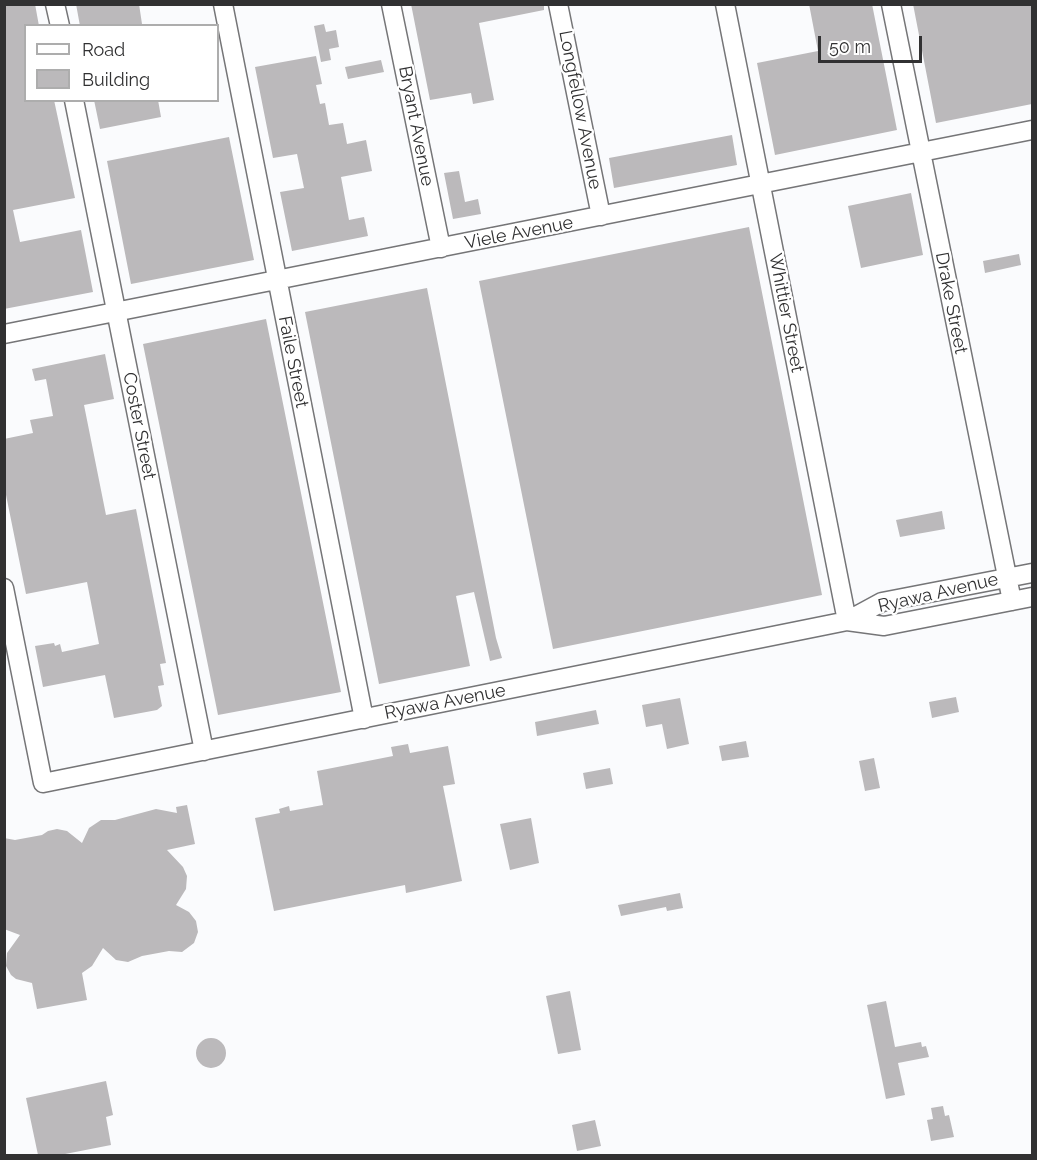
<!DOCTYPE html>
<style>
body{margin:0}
#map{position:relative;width:1037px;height:1160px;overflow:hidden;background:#fafbfd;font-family:Raleway,sans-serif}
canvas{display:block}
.frame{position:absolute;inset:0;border:6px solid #313132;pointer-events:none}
.legend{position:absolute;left:24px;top:24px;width:195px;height:78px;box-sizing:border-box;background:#fff;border:2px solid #adadad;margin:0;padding:8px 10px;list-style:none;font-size:18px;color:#313132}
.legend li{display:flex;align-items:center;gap:12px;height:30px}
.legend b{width:30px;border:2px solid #adadad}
.scale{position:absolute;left:818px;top:36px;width:104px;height:27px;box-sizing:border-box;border:3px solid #313132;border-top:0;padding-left:8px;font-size:18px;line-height:21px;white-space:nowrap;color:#313132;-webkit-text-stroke:4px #fff;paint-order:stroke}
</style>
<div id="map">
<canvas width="1037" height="1160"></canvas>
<div class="frame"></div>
<ul class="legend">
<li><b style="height:8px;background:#fff"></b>Road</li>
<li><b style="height:16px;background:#bbb9bb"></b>Building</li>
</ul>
<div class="scale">50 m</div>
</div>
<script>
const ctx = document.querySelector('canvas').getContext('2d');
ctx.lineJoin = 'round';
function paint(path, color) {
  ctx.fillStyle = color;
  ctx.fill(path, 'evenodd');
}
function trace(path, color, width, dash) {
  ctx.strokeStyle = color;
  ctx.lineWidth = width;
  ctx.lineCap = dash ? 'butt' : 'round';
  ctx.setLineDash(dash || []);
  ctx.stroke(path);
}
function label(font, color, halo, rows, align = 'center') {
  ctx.font = font + ' Raleway,sans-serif';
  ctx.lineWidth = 4.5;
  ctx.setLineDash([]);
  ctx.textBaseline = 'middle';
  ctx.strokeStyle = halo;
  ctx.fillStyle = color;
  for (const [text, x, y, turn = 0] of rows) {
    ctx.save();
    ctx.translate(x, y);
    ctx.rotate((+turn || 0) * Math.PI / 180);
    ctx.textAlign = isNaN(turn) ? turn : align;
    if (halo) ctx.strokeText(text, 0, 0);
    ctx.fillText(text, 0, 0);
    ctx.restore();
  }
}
const building = new Path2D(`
 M4 4H35L39 26H26V100H54L75 198 13 210 20 242 81 230 93 292 4 309Z
 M76 4H139L142 24 133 26H80Z
 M411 4H544V10L479 23 494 100 473 104 471 93 430 100Z
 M809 4H872L897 130 775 155 757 63 818 51Z
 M913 4H1032V104L936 123Z
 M324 24 326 32 336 30 339 47 329 49 331 60 321 62 314 26Z
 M316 56 322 84 316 85 320 104 325 103 329 125 343 123 347 144 366 140 372 171 341 177 349 220 364 217 368 236 292 251 280 192 304 188 297 154 273 158 255 67Z
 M381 60 384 72 348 79 345 67Z
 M94 100H158L161 117 100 129Z
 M732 135 737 165 614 188 609 158Z
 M229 137 254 260 131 284 107 161Z
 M459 171 465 202 478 199 481 214 453 219 444 173Z
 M911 193 923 255 861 268 848 206Z
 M749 227 822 595 553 649 479 281Z
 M1019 254 1021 265 985 273 983 261Z
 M427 288 496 638 502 658 490 661 474 592 456 596 470 666 379 684 305 312Z
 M266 319 341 692 218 715 143 344Z
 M105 354 114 399 84 405 106 515 136 509 166 663 160 664 164 685 158 686 162 706 157 710 114 718 105 675 43 687 35 646 54 643 55 646 60 644 62 652 99 644 87 582 26 594 4 485V439L33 433 30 420 53 416 46 379 35 381 32 369Z
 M942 511 945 529 900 537 896 520Z
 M956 697 959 712 932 718 929 702Z
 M680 698 689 744 667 749 662 724 646 727 642 705Z
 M596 710 599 724 537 736 535 722Z
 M746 741 749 757 722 761 719 746Z
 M408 744 410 753 448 746 455 784 443 786 462 881 406 893 405 885 274 911 255 818 280 813 279 809 289 806 290 811 323 805 317 771 393 756 391 747Z
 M874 758 880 788 865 791 859 761Z
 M610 768 613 784 586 789 583 773Z
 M187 805 195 844 167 850 183 867 187 876 186 889 176 905 189 912 196 921 198 932 194 943 182 952 169 951 142 956 128 962 116 960 103 948 92 966 82 973 87 1000 37 1009 32 983 16 979 11 975 6 966 7 953 20 935 4 929V838L15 840 42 835 48 831 57 829 67 831 82 843 89 828 101 820H115L156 809 177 813 176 807Z
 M531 818 539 863 510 870 500 824Z
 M680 893 683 908 667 911 666 907 621 916 618 905Z
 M570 991 581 1050 558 1054 546 996Z
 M886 1001 895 1047 921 1042 922 1047 926 1046 929 1057 898 1063 905 1095 886 1099 867 1005Z
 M196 1053a15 15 0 1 1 30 0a15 15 0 1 1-30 0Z
 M106 1081 113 1115 106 1117 111 1145 60 1155H38L26 1098Z
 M943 1106 945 1116 949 1115 954 1137 931 1141 927 1120 933 1119 931 1108Z
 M595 1120 601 1146 577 1151 572 1125Z`);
const minor = new Path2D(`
 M55 4 60 26
 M223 4 364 719
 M391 4 441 248
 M558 4 601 216
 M725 4 847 621
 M891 4 1012 601
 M74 100 204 751
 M4 334 1032 130
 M4 588 43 783 847 621 882 602 1032 573
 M847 621 884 626 1032 597`);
const streetNames = [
 ["Longfellow Avenue",580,110,79],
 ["Bryant Avenue",416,126,79],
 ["Viele Avenue",519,233,-11],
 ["Drake Street",951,303,79],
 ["Whittier Street",786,313,79],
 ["Faile Street",293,362,79],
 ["Coster Street",139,426,79],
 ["Ryawa Avenue",938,593,-13],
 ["Ryawa Avenue",445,702,-11]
];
paint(building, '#bbb9bb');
trace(minor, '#757577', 21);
trace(minor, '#fff', 18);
label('18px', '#313132', '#fff', streetNames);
</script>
